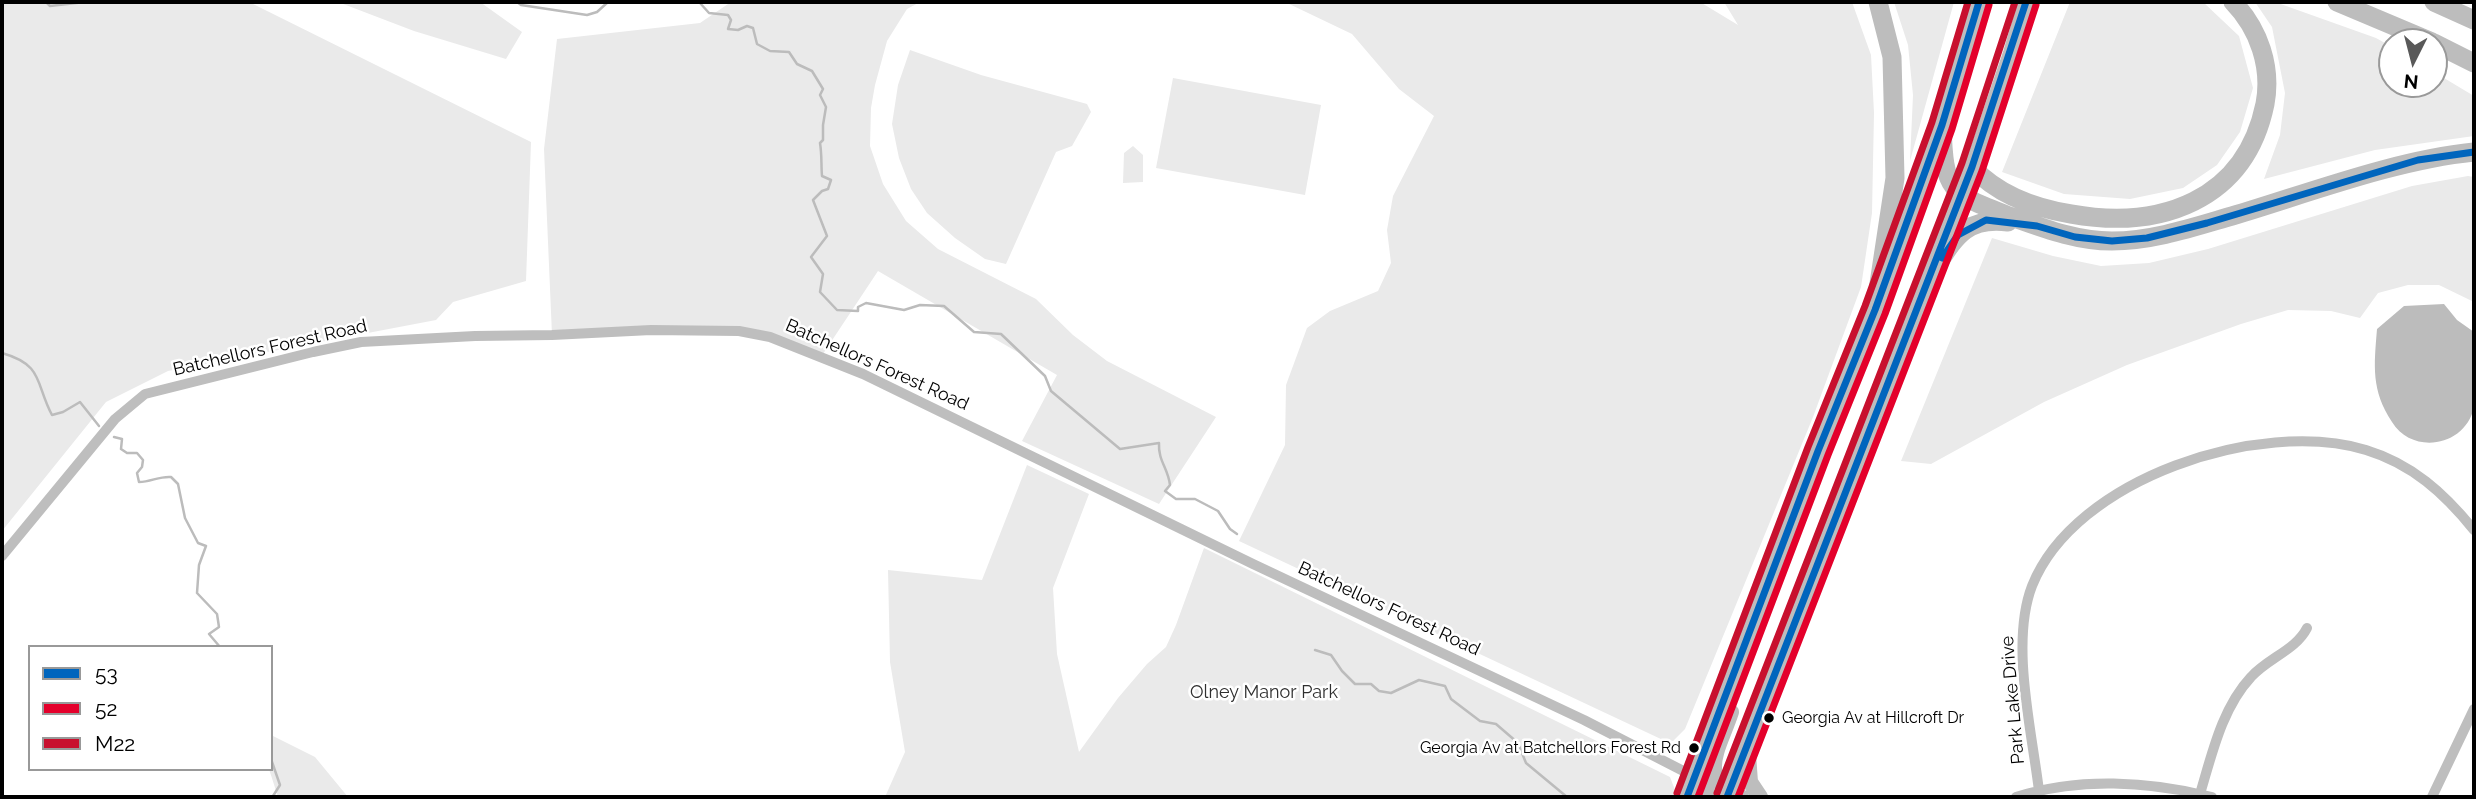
<!DOCTYPE html>
<style>
body{margin:0}
#map{position:relative;width:2476px;height:799px;overflow:hidden;background:#fff;font-family:Raleway,sans-serif}
canvas{display:block}
.frame{position:absolute;inset:0;border:4px solid #000;pointer-events:none}
.legend{position:absolute;left:28px;top:645px;width:245px;height:126px;box-sizing:border-box;background:#fff;border:2px solid #999;margin:0;padding:9px 12px;list-style:none;font-size:21px;color:#000}
.legend li{display:flex;align-items:center;gap:14px;height:35px}
.legend b{width:35px;border:2px solid #999}
.north{position:absolute;left:2378px;top:28px;width:70px;height:70px;box-sizing:border-box;background:#fff;border:2px solid #999;border-radius:50%;rotate:186deg;font-size:19px;font-weight:700;line-height:28px;text-align:center;color:#000}
.north::after{content:'';display:block;margin:auto;width:24px;height:32px;background:#595959;clip-path:polygon(50% 0,100% 100%,50% 72%,0 100%)}
</style>
<div id="map">
<canvas width="2476" height="799"></canvas>
<div class="frame"></div>
<ul class="legend">
<li><b style="height:9px;background:#0065bd"></b>53</li>
<li><b style="height:9px;background:#e4002b"></b>52</li>
<li><b style="height:9px;background:#c8102e"></b>M22</li>
</ul>
<div class="north">N</div>
</div>
<script>
const ctx = document.querySelector('canvas').getContext('2d');
ctx.lineJoin = 'round';
function paint(path, color) {
  ctx.fillStyle = color;
  ctx.fill(path, 'evenodd');
}
function trace(path, color, width, dash) {
  ctx.strokeStyle = color;
  ctx.lineWidth = width;
  ctx.lineCap = dash ? 'butt' : 'round';
  ctx.setLineDash(dash || []);
  ctx.stroke(path);
}
function label(font, color, halo, rows, align = 'center') {
  ctx.font = font + ' Raleway,sans-serif';
  ctx.lineWidth = 5;
  ctx.setLineDash([]);
  ctx.textBaseline = 'middle';
  ctx.strokeStyle = halo;
  ctx.fillStyle = color;
  for (const [text, x, y, turn = 0] of rows) {
    ctx.save();
    ctx.translate(x, y);
    ctx.rotate((+turn || 0) * Math.PI / 180);
    ctx.textAlign = isNaN(turn) ? turn : align;
    if (halo) ctx.strokeText(text, 0, 0);
    ctx.fillText(text, 0, 0);
    ctx.restore();
  }
}
const green = new Path2D(`
 M2 2H249L531 142 526 281 453 302 436 320 168 371 106 402 2 531Z
 M338 2H480L522 32 506 59 414 31Z
 M731 2H920L907 9 887 41 875 85 871 108 870 146 883 184 906 221 938 249 1036 299 1073 335 1107 361 1216 417 1159 504 1022 441 1057 375 878 271 821 357 739 331 552 335 544 149 557 39 700 23Z
 M1285 2H1700L1738 25 1724 2H1852L1871 55 1874 113 1872 213 1861 287 1813 417 1685 729 1673 741 1663 740 1239 541 1285 445 1286 385 1307 328 1330 311 1378 291 1391 263 1387 230 1393 196 1434 116 1399 89 1352 34Z
 M1894 2H1954L1910 161 1913 95 1908 45Z
 M2070 2H2203L2239 36 2253 88 2240 132 2217 165 2183 188 2130 199 2064 194 2002 172Z
 M2255 2H2275L2376 38 2392 47V84H2434V72L2474 96V136L2375 150 2264 179 2280 135 2285 93 2272 27Z
 M910 50 981 75 1087 104 1091 112 1072 146 1056 152 1006 264 985 259 955 238 927 213 911 189 899 158 892 124 898 85Z
 M1173 78 1321 105 1305 195 1156 168Z
 M1133 146 1143 155V182L1123 183 1124 153Z
 M2468 176 2474 177V302L2439 285H2408L2378 293 2360 318 2331 311 2288 310 2241 324 2127 365 2044 402 1931 464 1901 461 1992 238 2053 256 2101 266 2149 263 2208 249 2412 186Z
 M1027 465 1089 494 1053 588 1057 654 1079 752 1118 698 1147 664 1166 647 1176 625 1204 548 1670 777 1675 790 1673 797H885L905 752 890 662 888 570 982 580Z
 M271 735 315 757 348 797H278L269 769H271Z`);
const water = new Path2D(`
 M2444 304 2457 320 2474 332C2474 352 2476 390 2474 407 2466 446 2413 456 2392 422 2371 390 2374 366 2377 329L2404 306Z`);
const stream = new Path2D(`
 M46 2 50 6 85 2
 M517 2 521 5 587 15 597 12 608 2
 M680 2H706
 M700 3 709 13 728 15 731 20 728 29 738 30 747 26 753 28 757 44 770 51 789 52 797 64 812 71 823 89 820 95 826 107 823 125V140L820 143C822 155 821 164 822 176L831 180 828 189 822 191 813 200 827 236 811 257 823 274 820 292 837 310 858 311V307L866 303 904 310 920 305 944 306 974 332 1001 334 1045 376 1051 391 1120 449 1159 443C1158 461 1168 468 1170 485L1165 491 1176 499H1195L1218 511 1230 529 1237 534
 M2 353C44 365 35 383 52 415L63 412 80 402 99 426
 M114 437 122 439 121 449 127 453H137L143 460 142 467 137 473 139 482C151 482 159 476 171 477L178 484 185 518 198 543 206 546 199 565 197 593 217 614 219 627 209 634 220 647
 M1315 650 1331 655 1342 671 1355 684H1371L1379 691 1391 693 1419 680 1445 686 1451 699 1480 721 1496 724 1518 743 1526 763 1567 797
 M271 759 280 785 273 796 277 797
 M293 797H297`);
const street = new Path2D(`
 M2 556 115 419 145 394 313 352 361 342 475 336 552 335 651 330 739 331 770 337 863 374 1253 564 1584 720 1695 777
 M2039 791C2032 731 2010 643 2032 586 2075 478 2260 418 2366 450 2412 464 2444 493 2474 530
 M2200 794C2212 754 2222 708 2251 677 2268 658 2296 650 2307 628
 M2016 797C2078 777 2149 781 2212 797
 M2432 797 2474 709`);
const primary = new Path2D(`
 M1731 712C1719 749 1695 779 1741 797
 M1748 754 1750 782 1760 797
 M1695 777 1704 786 1709 797
 M1687 797 1818 451 1875 310 1942 125 1979 2
 M1727 797 1972 167 2011 53 2026 2`);
const highway = new Path2D(`
 M2337 2 2432 42
 M2434 2 2474 20
 M2434 43 2474 63
 M1942 125C1944 191 1949 193 2009 216 2043 228 2076 241 2112 241 2153 241 2194 227 2232 216 2309 193 2395 160 2474 152
 M1972 167C1998 195 2034 208 2071 214 2160 230 2245 201 2265 104 2272 67 2259 29 2233 2
 M1930 276C1953 242 1962 216 2008 222
 M1875 310 1895 178 1892 57 1878 2`);
const bus1 = new Path2D(`
 M1942 258 1958 235 1986 220 2037 226 2075 237 2112 241 2147 238 2207 223 2418 160 2474 152
 M1687 797 1818 451 1875 310 1942 125 1979 2
 M1727 797 1972 167 2026 2`);
const bus2 = new Path2D(`
 M1698 797 1828 455 1885 314 1952 129 1989 5
 M1738 797 1982 171 2036 5`);
const bus3 = new Path2D(`
 M1677 793 1808 447 1865 306 1932 122 1968 2
 M1717 793 1962 163 2015 2`);
const markers = [
 [1769,718,6,"#000"],
 [1694,748,6,"#000"]
];
const busNames = [
 ["Georgia Av at Hillcroft Dr",1782,718],
 ["Georgia Av at Batchellors Forest Rd",1681,748,"right"]
];
const streetNames = [
 ["Batchellors Forest Road",270,348,-13],
 ["Batchellors Forest Road",877,365,24],
 ["Batchellors Forest Road",1389,609,25],
 ["Park Lake Drive",2013,700,-95]
];
const parkNames = [
 ["Olney Manor Park",1264,693]
];
paint(green, '#eaeaea');
paint(water, '#bcbcbc');
trace(stream, '#bcbcbc', 2.5);
trace(street, '#bebebe', 10);
trace(primary, '#bdbdbd', 16);
trace(highway, '#bdbdbd', 19);
trace(bus1, '#0065bd', 7);
trace(bus2, '#e4002b', 7);
trace(bus3, '#c8102e', 7);
for (const [x, y, r, color] of markers) {
  const dot = new Path2D();
  dot.arc(x, y, r, 0, 2 * Math.PI);
  ctx.fillStyle = color;
  ctx.fill(dot);
  trace(dot, '#fff', 2.5);
}
label('16px', '#000', '#fff', busNames, 'left');
label('18px', '#000', '#fff', streetNames);
label('18px', '#2f2f2f', '#fff', parkNames);
</script>
